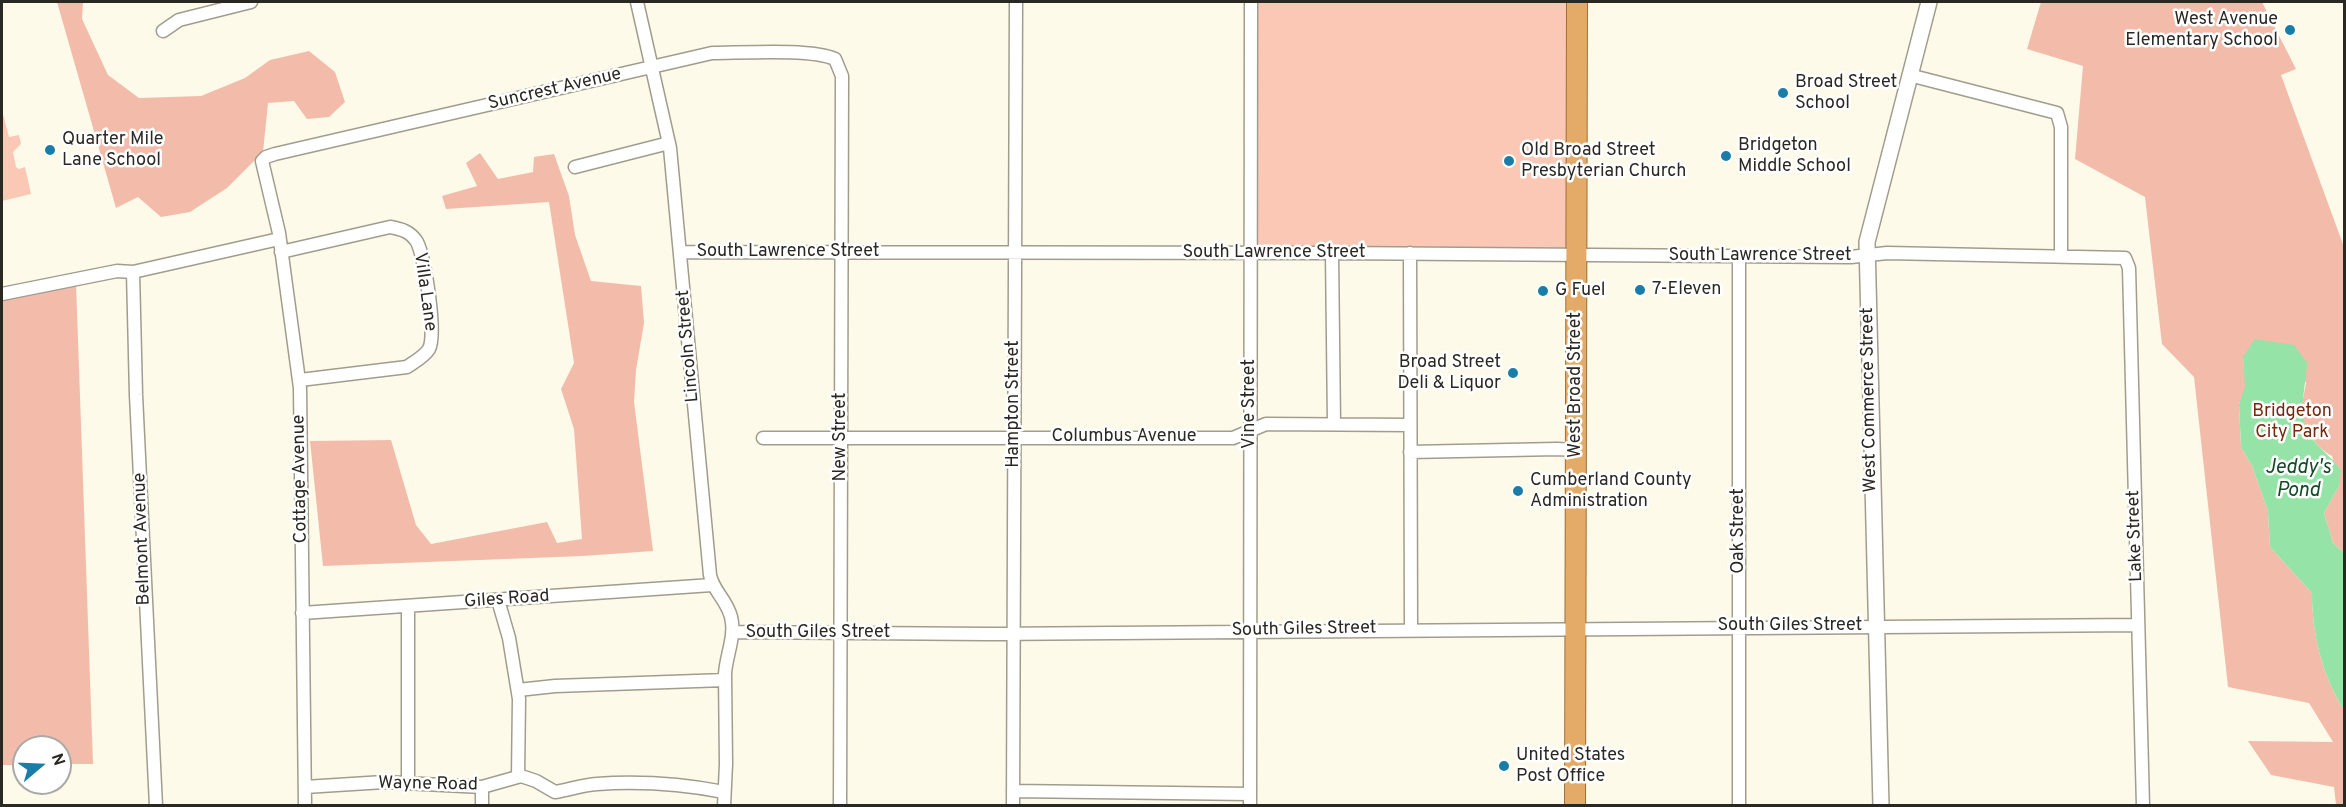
<!DOCTYPE html>
<style>
body{margin:0}
#map{position:relative;width:2346px;height:807px;overflow:hidden;background:#fefae9;font-family:Overpass,sans-serif}
canvas{display:block}
.frame{position:absolute;inset:0;border:3px solid #2a2822;pointer-events:none}
.north{position:absolute;left:12px;top:735px;width:60px;height:60px;box-sizing:border-box;background:#fff;border:2px solid #aaa9a7;border-radius:50%;rotate:71deg;font-size:16px;font-weight:700;line-height:24px;text-align:center;color:#2a2822}
.north::after{content:'';display:block;margin:auto;width:21px;height:27px;background:#1a7da8;clip-path:polygon(50% 0,100% 100%,50% 72%,0 100%)}
</style>
<div id="map">
<canvas width="2346" height="807"></canvas>
<div class="frame"></div>
<div class="north">N</div>
</div>
<script>
const ctx = document.querySelector('canvas').getContext('2d');
ctx.lineJoin = 'round';
function paint(path, color) {
  ctx.fillStyle = color;
  ctx.fill(path, 'evenodd');
}
function trace(path, color, width, dash) {
  ctx.strokeStyle = color;
  ctx.lineWidth = width;
  ctx.lineCap = dash ? 'butt' : 'round';
  ctx.setLineDash(dash || []);
  ctx.stroke(path);
}
function label(font, color, halo, rows, align = 'center') {
  ctx.font = font + ' Overpass,sans-serif';
  ctx.lineWidth = 5;
  ctx.setLineDash([]);
  ctx.textBaseline = 'middle';
  ctx.strokeStyle = halo;
  ctx.fillStyle = color;
  for (const [text, x, y, turn = 0] of rows) {
    ctx.save();
    ctx.translate(x, y);
    ctx.rotate((+turn || 0) * Math.PI / 180);
    ctx.textAlign = isNaN(turn) ? turn : align;
    if (halo) ctx.strokeText(text, 0, 0);
    ctx.fillText(text, 0, 0);
    ctx.restore();
  }
}
const green = new Path2D(`
 M1251 2H1576V255L1250 253Z
 M2 110 9 137 19 135 21 144 13 152 16 167 19 169 25 167 31 194 2 201Z`);
const forest = new Path2D(`
 M57 2H83L82 19 108 75 139 98 201 96 245 78 270 60 309 51 335 72 345 102 329 117 307 119 294 101 268 103 263 152 227 188 190 212 161 217 138 197 116 208Z
 M2041 2H2262L2296 69 2281 75 2344 247V553L2333 543 2324 513 2339 486 2332 456C2317 448 2305 432 2302 415 2300 406 2305 392 2306 382L2243 357 2246 387 2239 404 2241 447 2252 466 2268 511 2270 547 2312 593C2312 634 2322 675 2344 710V805H2336L2334 787 2271 775 2248 741 2333 742 2309 703 2228 687 2194 377 2162 344 2145 197 2075 159 2083 66 2027 49Z
 M480 153 498 179 533 172 534 157 554 154 569 196 575 235 591 281 641 286 644 323 636 370 634 402 653 551 583 556 323 566 310 441 391 440 416 525 431 544 547 522 557 543 582 539 574 429 561 389 574 363 549 202 446 209 442 196 477 186 466 163Z
 M76 283 93 764H60V747H24V765H2V299Z`);
const water = new Path2D(`
 M2255 339 2294 345 2307 363C2306 389 2295 418 2313 440 2323 452 2333 458 2341 471L2339 486 2324 513 2333 543 2344 553V710C2322 675 2312 634 2312 593L2270 547 2268 511 2252 466 2241 447 2239 404 2245 387 2243 357Z`);
const minor = new Path2D(`
 M637 2 670 148 710 575C713 591 727 600 731 617 736 636 726 655 725 674L726 764 724 806
 M163 31 179 20 251 2
 M1909 75 2057 113 2061 127V256
 M575 167 669 143
 M281 252 390 227C401 229 410 231 417 242 425 258 437 334 429 349 424 357 414 362 407 367L300 380
 M681 252 1332 253 1851 257 1887 253 2125 258 2129 268 2143 806
 M1332 253 1334 424
 M1410 253 1411 629
 M1739 257V806
 M133 272 136 395 156 806
 M2 294 117 271 133 272 279 239
 M763 438H1233L1266 424 1410 425
 M1410 452 1557 449 1576 450
 M498 600 509 638 519 699 518 777
 M302 613 712 585
 M732 632 987 634 2138 625
 M518 690 555 686 725 680
 M408 783V606
 M305 787 384 782 482 787 521 776 536 781 555 792C569 790 582 785 597 784 640 781 682 784 724 792
 M482 787V806
 M1013 791 1250 794
 M305 806 300 388 279 233 262 161 266 157 275 154 712 53C740 53 812 48 835 59L842 76 840 806
 M1013 806 1016 2
 M1250 806 1251 2`);
const tertiary = new Path2D(`
 M1881 806 1867 242 1929 2`);
const trunk = new Path2D(`
 M1575 806 1577 2`);
const markers = [
 [2290,30,6,"#1a7da8"],
 [1783,93,6,"#1a7da8"],
 [50,150,6,"#1a7da8"],
 [1726,156,6,"#1a7da8"],
 [1509,161,6,"#1a7da8"],
 [1640,290,6,"#1a7da8"],
 [1543,291,6,"#1a7da8"],
 [1513,373,6,"#1a7da8"],
 [1518,491,6,"#1a7da8"],
 [1504,766,6,"#1a7da8"]
];
const poiNames = [
 ["West Avenue",2278,20,"right"],
 ["Elementary School",2278,41,"right"],
 ["Broad Street",1795,83],
 ["School",1795,104],
 ["Quarter Mile",62,140],
 ["Lane School",62,161],
 ["Bridgeton",1738,146],
 ["Middle School",1738,167],
 ["Old Broad Street",1521,151],
 ["Presbyterian Church",1521,172],
 ["7-Eleven",1652,290],
 ["G Fuel",1555,291],
 ["Broad Street",1501,363,"right"],
 ["Deli & Liquor",1501,384,"right"],
 ["Cumberland County",1530,481],
 ["Administration",1530,502],
 ["United States",1516,756],
 ["Post Office",1516,777]
];
const streetNames = [
 ["Suncrest Avenue",555,90,-13],
 ["South Lawrence Street",788,252],
 ["South Lawrence Street",1274,253],
 ["South Lawrence Street",1760,256],
 ["Villa Lane",424,292,82],
 ["Lincoln Street",689,346,-95],
 ["West Broad Street",1576,385,-90],
 ["West Commerce Street",1870,400,-91],
 ["Hampton Street",1014,404,-90],
 ["Vine Street",1250,404,-90],
 ["New Street",841,437,-90],
 ["Columbus Avenue",1124,437],
 ["Cottage Avenue",301,479,-91],
 ["Oak Street",1739,531,-90],
 ["Lake Street",2136,536,-92],
 ["Belmont Avenue",143,539,-92],
 ["Giles Road",507,600,-4],
 ["South Giles Street",1790,626],
 ["South Giles Street",1304,630,-1],
 ["South Giles Street",818,633],
 ["Wayne Road",428,785,1]
];
const parkNames = [
 ["Bridgeton",2292,412],
 ["City Park",2292,433]
];
const waterNames = [
 ["Jeddy's",2298,469],
 ["Pond",2298,492]
];
paint(green, '#fbc8b6');
paint(forest, '#f3bcaa');
paint(water, '#95e3a6');
trace(minor, '#a19d8e', 15);
trace(tertiary, '#a19d8e', 18);
trace(trunk, '#9f7037', 22);
trace(minor, '#fff', 12);
trace(tertiary, '#fff', 15);
trace(trunk, '#e4ab68', 20);
for (const [x, y, r, color] of markers) {
  const dot = new Path2D();
  dot.arc(x, y, r, 0, 2 * Math.PI);
  ctx.fillStyle = color;
  ctx.fill(dot);
  trace(dot, '#fff', 2);
}
label('18px', '#2a2822', '#fff', poiNames, 'left');
label('18px', '#2a2822', '#fff', streetNames);
label('18px', '#762809', '#fff', parkNames);
label('italic 20px', '#134b25', '#fff', waterNames);
</script>
